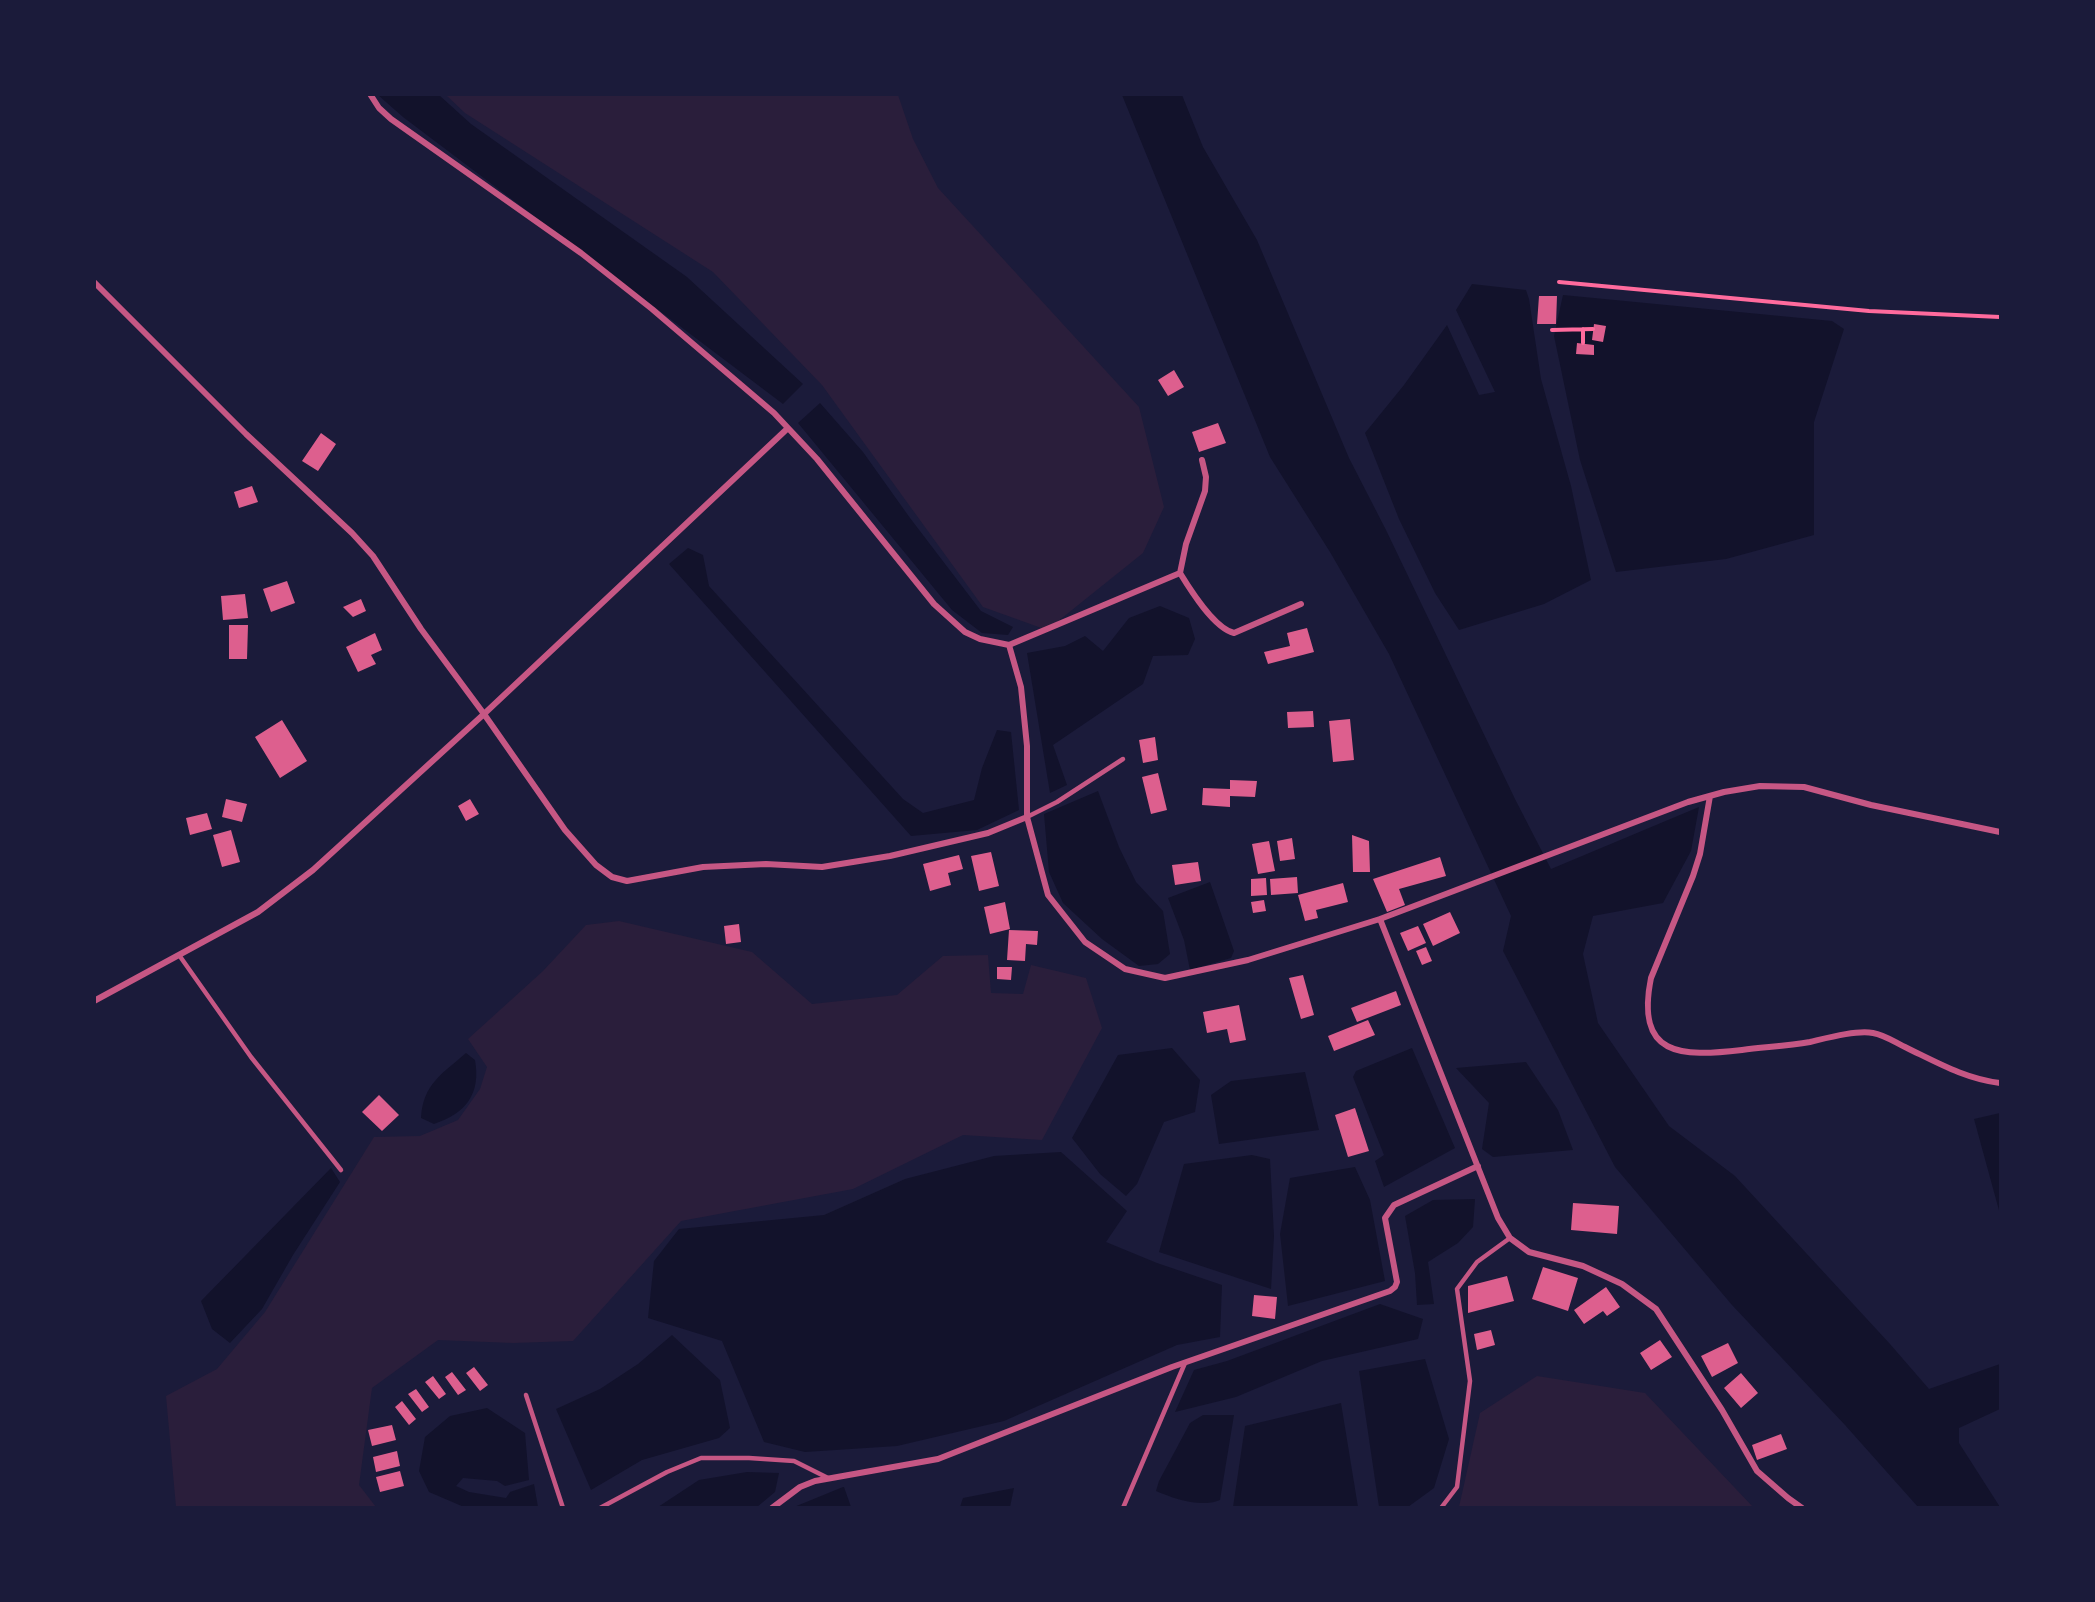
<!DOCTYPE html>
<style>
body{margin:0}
#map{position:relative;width:2095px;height:1602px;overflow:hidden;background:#1b1b3a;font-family:Raleway,sans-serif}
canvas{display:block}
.frame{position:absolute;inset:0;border:96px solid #1b1b3a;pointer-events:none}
</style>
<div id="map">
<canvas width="2095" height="1602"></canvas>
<div class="frame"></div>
</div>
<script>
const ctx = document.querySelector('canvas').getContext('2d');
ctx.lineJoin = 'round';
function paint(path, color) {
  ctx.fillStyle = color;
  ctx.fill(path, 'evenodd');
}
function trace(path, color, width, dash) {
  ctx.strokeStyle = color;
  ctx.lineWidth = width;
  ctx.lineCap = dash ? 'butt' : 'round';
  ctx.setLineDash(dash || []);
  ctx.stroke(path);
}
const green = new Path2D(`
 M446 95H898L913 139 938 188 1139 407 1164 507 1143 553 1047 630 983 607 822 385 713 272 465 113Z
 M619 921 752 952 812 1004 897 995 943 956 988 955 991 993 1023 994 1031 965 1086 978 1102 1028 1042 1140 963 1135 853 1189 681 1221 573 1341 513 1343 438 1340 372 1388 359 1485 376 1507H176L166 1396 217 1369 265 1312 374 1137 420 1136 458 1120 480 1089 487 1067 468 1039 543 971 586 925Z
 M1537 1376 1645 1393 1753 1507H1459L1480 1413Z`);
const water = new Path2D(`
 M378 95H439L471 124 687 277 803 384 783 404 403 117Z
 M1122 95H1182L1203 147 1257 240 1349 458 1386 530 1515 799 1551 869 1699 807 1691 851 1663 903 1593 916 1583 954 1598 1023 1669 1126 1735 1176 1890 1344 1929 1389 2000 1364V1409L1959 1428V1443L2000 1507H1918L1845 1425 1732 1305 1615 1167 1503 951 1511 916 1389 654 1330 552 1270 457Z
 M1472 284 1526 290 1529 299 1541 379 1571 486 1591 580 1544 604 1459 630 1435 593 1399 519 1365 433 1404 385 1447 325 1479 395 1495 392 1456 310Z
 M1563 295 1832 321 1844 329 1814 422V535L1726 559 1616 572 1580 460 1554 336Z
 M820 403 863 452 910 518 981 611 1013 627 1008 635 982 633 952 610 798 423Z
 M688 548 703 555 709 586 903 799 923 813 974 800 982 768 997 730 1011 732 1019 810 977 830 911 836 669 564Z
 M1160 606 1189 618 1195 639 1188 655 1153 656 1143 684 1053 745 1067 785 1050 793 1027 653 1065 646 1085 636 1103 651 1129 618Z
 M1098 791 1119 847 1136 882 1163 911 1170 954 1158 964 1139 966 1102 939 1063 903 1049 872 1044 814Z
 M1210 882 1234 951 1231 958 1190 970 1184 940 1168 898Z
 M1172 1048 1200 1080 1195 1112 1164 1122 1137 1184 1126 1196 1100 1174 1072 1138 1118 1055Z
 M1412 1048 1455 1148 1384 1187 1375 1161 1384 1155 1353 1077 1356 1071Z
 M466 1053 475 1060C481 1094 466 1113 434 1124L421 1118C423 1084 442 1074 466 1053Z
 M1526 1062 1558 1110 1573 1150 1493 1157 1482 1149 1489 1103 1456 1068Z
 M1305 1072 1319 1130 1219 1144 1211 1095 1231 1081Z
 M2000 1113V1214L1974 1119Z
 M1061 1152 1127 1211 1106 1242 1157 1263 1222 1285 1220 1337 1177 1345 1004 1421 897 1446 805 1452 764 1442 722 1341 648 1318 654 1261 679 1229 824 1215 905 1179 994 1156Z
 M1252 1155 1270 1159 1274 1236 1271 1289 1159 1252 1184 1164Z
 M1355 1167 1370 1200 1385 1281 1288 1306 1280 1234 1290 1178Z
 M331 1168 340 1182 293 1255 262 1309 230 1343 212 1329 201 1301Z
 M1475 1199 1473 1227 1458 1243 1428 1262 1434 1304 1417 1305 1415 1273 1405 1216 1433 1200Z
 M1380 1304 1423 1319 1418 1339 1322 1361 1236 1397 1175 1412 1194 1370 1227 1361Z
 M672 1335 720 1380 730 1428 719 1438 642 1460 591 1490 556 1409 600 1389 638 1364Z
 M1425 1359 1449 1439 1434 1488 1408 1507H1379L1359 1371Z
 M1341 1403 1358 1507H1233L1245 1426Z
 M487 1408 525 1433 529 1480 505 1486 497 1481 463 1478 456 1486 469 1492 506 1498 510 1492 534 1484 538 1507H464L429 1492 419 1471 425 1437 450 1416Z
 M1203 1415H1234L1220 1500C1200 1508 1175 1499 1156 1491L1159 1481 1190 1423Z
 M747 1472 779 1473 775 1492 757 1507H658L699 1480Z
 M844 1487 851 1507H794L843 1487Z
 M1014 1488 1010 1507H960L963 1498Z`);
const building = new Path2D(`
 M1539 296H1557L1556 324H1537Z
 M1594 324 1606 326 1603 342 1592 340Z
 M1577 343 1594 345V355L1576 354Z
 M1174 370 1184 387 1168 396 1158 380Z
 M1218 423 1226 443 1199 452 1192 432Z
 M321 433 336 444 318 471 302 461Z
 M252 486 258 502 239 508 234 492Z
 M287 581 295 603 271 612 263 589Z
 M245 594 248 618 223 620 221 596Z
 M361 599 366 611 353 617 343 607Z
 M229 625H248L247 659H229Z
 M1307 628 1314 652 1268 664 1264 652 1290 646 1287 633Z
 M375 633 382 650 371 655 376 664 358 672 346 647Z
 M1313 711 1314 727 1288 728 1287 712Z
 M1350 719 1354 760 1333 762 1329 721Z
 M282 720 307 761 280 778 255 737Z
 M1155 737 1158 760 1143 763 1139 740Z
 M1158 773 1167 810 1151 814 1142 777Z
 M1230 780 1257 781 1255 797 1230 796V807L1202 805 1203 788 1230 789Z
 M226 799 247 804 242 822 222 817Z
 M470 799 479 814 466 821 458 806Z
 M207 813 212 829 190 835 186 818Z
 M231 830 240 862 222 867 213 835Z
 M1352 835 1369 841 1370 872H1353Z
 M1292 838 1295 859 1280 861 1277 841Z
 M1269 841 1275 871 1258 874 1252 844Z
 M991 852 999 886 979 891 971 856Z
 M959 855 963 869 948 873 951 885 930 891 923 864Z
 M1440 857 1446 876 1399 889 1405 905 1387 912 1373 879Z
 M1198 862 1201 881 1175 885 1172 865Z
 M1297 877 1298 893 1271 895 1270 879Z
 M1266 878 1267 895 1251 896V879Z
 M1343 883 1348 902 1316 910 1318 918 1305 921 1298 895Z
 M1264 900 1266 911 1253 913 1251 902Z
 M1005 902 1010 929 990 934 984 907Z
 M1450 912 1460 933 1433 946 1423 924Z
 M739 924 741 942 726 944 724 926Z
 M1418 926 1426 943 1408 951 1400 933Z
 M1009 930 1038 931 1037 945 1026 944 1025 961 1007 960Z
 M1426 947 1432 961 1422 965 1416 951Z
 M997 967H1012L1011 980 997 979Z
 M1303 975 1314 1015 1301 1019 1289 978Z
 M1396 991 1401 1005 1357 1022 1351 1008Z
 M1239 1005 1246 1040 1230 1043 1227 1029 1207 1033 1203 1012Z
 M1368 1020 1375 1035 1334 1051 1328 1036Z
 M379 1095 399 1115 382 1131 362 1112Z
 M1355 1108 1369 1151 1348 1157 1335 1115Z
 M1573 1203 1619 1206 1617 1234 1571 1230Z
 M1543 1267 1578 1278 1568 1311 1532 1299Z
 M1507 1276 1514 1301 1468 1313V1286Z
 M1606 1287 1620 1307 1607 1316 1603 1311 1584 1324 1574 1310Z
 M1254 1295 1277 1297 1275 1319 1252 1316Z
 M1491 1330 1495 1345 1477 1350 1474 1334Z
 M1660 1340 1672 1357 1651 1370 1640 1353Z
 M1728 1343 1738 1363 1712 1377 1701 1356Z
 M474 1367 488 1385 480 1391 466 1373Z
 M452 1372 466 1390 458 1395 445 1377Z
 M1741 1373 1758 1393 1741 1408 1724 1388Z
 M433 1376 446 1394 439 1399 425 1382Z
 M416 1389 429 1407 422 1412 408 1394Z
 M402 1401 416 1419 409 1425 395 1407Z
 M392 1425 396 1440 372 1446 368 1430Z
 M1781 1434 1787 1449 1757 1460 1752 1445Z
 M397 1451 400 1466 376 1472 373 1457Z
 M400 1471 404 1486 380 1492 376 1477Z`);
const path = new Path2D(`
 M1559 282 1869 311 2000 317
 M1552 330 1593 329
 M1583 343V329`);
const service = new Path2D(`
 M1027 817 1057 802 1123 759
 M179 955 251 1057 341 1170
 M526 1395 563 1508
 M600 1508 667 1472 701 1458H749L794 1461 828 1478
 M1123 1508 1185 1363
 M1441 1508 1457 1487 1470 1381 1457 1289 1477 1262 1510 1238`);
const minor = new Path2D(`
 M370 94 379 108 391 119 581 253 652 309 774 413 817 459 934 604 965 632 980 639 1009 645 1180 573
 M94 282 246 434 352 533 373 556 421 629 484 714 565 830 596 865 612 877 627 881 703 867 766 864 822 867 890 856 988 833 1027 817
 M1202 460 1206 477 1205 491 1186 544 1180 573C1191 591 1214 628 1234 633L1301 604
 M1009 645 1021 687 1027 746V817L1048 895 1085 942 1125 969 1165 978 1248 960 1380 919 1688 802 1724 792 1760 786 1804 787 1871 805 2000 832
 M1710 796 1700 854 1693 876 1651 978C1635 1057 1681 1057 1742 1050 1765 1047 1787 1046 1810 1042 1827 1038 1856 1030 1873 1033 1885 1035 1896 1043 1907 1048 1938 1063 1966 1079 2000 1083
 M1380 919 1498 1218 1510 1238 1529 1252 1583 1266 1622 1284 1656 1309 1722 1410 1757 1471 1788 1498 1802 1508
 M94 1001 258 912 313 870 484 714 788 428
 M772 1508 800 1487 815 1481 938 1459 1172 1367 1390 1291 1395 1287 1397 1282 1385 1218 1394 1205 1478 1166`);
paint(green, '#2a1e3b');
paint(water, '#12122b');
paint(building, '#dd5f8e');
trace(path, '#ff6b9d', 4);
trace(service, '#c65784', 4.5);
trace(minor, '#c65784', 6);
</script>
